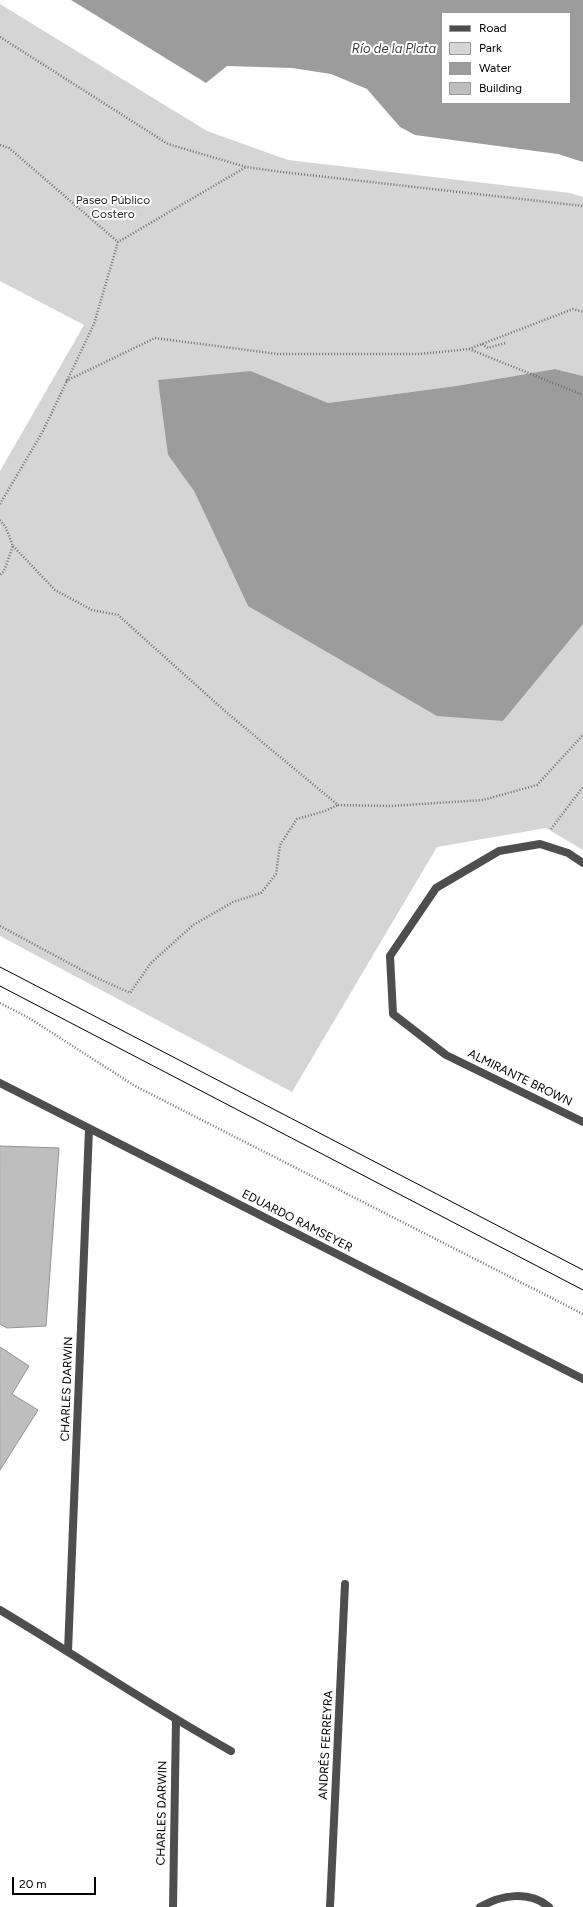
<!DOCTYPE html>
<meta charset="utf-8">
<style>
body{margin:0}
#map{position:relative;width:583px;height:1907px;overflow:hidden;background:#fff;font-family:Figtree,sans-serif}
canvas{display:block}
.legend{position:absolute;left:441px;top:12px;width:130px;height:92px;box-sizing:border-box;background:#fff;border:1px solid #999;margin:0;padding:5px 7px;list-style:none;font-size:12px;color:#000}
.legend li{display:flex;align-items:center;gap:8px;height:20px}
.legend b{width:20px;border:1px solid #999}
.scale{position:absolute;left:12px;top:1877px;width:84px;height:18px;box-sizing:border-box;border:2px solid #000;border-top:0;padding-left:5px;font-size:12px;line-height:14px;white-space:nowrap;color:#000;-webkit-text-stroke:3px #fff;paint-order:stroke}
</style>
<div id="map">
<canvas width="583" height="1907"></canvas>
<ul class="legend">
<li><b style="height:5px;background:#4e4e4e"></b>Road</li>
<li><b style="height:11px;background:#d5d5d5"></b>Park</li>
<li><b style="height:11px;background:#9c9c9c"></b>Water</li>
<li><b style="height:11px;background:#bebebe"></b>Building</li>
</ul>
<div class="scale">20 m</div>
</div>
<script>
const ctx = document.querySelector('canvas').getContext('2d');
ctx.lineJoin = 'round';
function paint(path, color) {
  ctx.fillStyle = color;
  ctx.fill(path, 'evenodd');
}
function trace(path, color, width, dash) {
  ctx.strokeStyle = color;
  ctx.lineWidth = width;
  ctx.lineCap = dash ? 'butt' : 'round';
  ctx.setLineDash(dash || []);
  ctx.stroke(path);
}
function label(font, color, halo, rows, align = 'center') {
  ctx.font = font + ' Figtree,sans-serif';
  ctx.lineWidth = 4;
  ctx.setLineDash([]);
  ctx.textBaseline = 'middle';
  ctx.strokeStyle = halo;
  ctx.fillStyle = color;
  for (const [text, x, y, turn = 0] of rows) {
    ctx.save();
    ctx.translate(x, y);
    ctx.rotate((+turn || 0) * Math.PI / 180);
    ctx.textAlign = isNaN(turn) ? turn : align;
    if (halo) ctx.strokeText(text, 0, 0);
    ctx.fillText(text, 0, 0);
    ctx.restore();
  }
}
const green = new Path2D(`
 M0 4 207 131 288 160 570 193 583 197V376L555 369 456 386 328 403 251 371 168 455 194 491 248 606 503 721 583 624V850L546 828 437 847 292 1092 0 936V471L84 325 0 281Z`);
const water = new Path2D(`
 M71 0H583V162L558 154 415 135 400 127 367 89 331 74 292 68 227 66 206 83ZM442 13H570V103H442Z
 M555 369 583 376V624L503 721 437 716 248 606 194 491 168 455 158 380 251 371 328 403 456 386Z`);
const building = new Path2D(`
 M0 1146 59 1148 46 1326 7 1328 0 1324Z
 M0 1347 29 1366 12 1394 38 1410 0 1470Z`);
const path = new Path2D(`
 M0 37 168 144 246 167 282 172 583 206
 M0 145 9 148 118 242
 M482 344 488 348 505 343
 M469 349 583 395
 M66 381 155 338 278 354H420L469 349 573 309 583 312
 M0 504 43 431 94 324 118 242 246 167
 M0 520 6 528 13 546 4 571 0 575
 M13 546 55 590 92 610 118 615 226 712 338 805 391 806 483 800 537 785 583 735
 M551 829 583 787
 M0 926 93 976 130 993 151 963 193 925 233 902 261 893 276 874 280 845 297 819 325 811 338 805
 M0 1003 29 1018 135 1086 583 1314`);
const street = new Path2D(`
 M583 863 568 853 540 844 499 851 436 888 390 956 393 1014 446 1055 583 1122
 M0 1083 583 1379
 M0 1610C77 1656 152 1707 231 1751
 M68 1651 89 1129
 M173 1907 176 1720
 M330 1907 345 1584
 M480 1907C501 1895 529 1890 549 1907`);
const tram = new Path2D(`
 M0 967 583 1270
 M0 986 583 1290`);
const parkNames = [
 ["Paseo Público",113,200],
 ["Costero",113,214]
];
const streetNames = [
 ["ALMIRANTE BROWN",520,1078,26],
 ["EDUARDO RAMSEYER",297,1221,27],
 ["CHARLES DARWIN",67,1389,-88],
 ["ANDRÉS FERREYRA",326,1745,-87],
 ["CHARLES DARWIN",162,1813,-89]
];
const waterNames = [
 ["Río de la Plata",394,49]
];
paint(green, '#d5d5d5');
paint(water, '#9c9c9c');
paint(building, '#bebebe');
trace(building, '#929292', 1);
trace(path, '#707070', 2.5, [1, 2]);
trace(street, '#4e4e4e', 8);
trace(tram, '#000', 1);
label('12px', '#2c2c2c', '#fff', parkNames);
label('12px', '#000', '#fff', streetNames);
label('italic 13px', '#3d3d3d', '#fff', waterNames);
</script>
